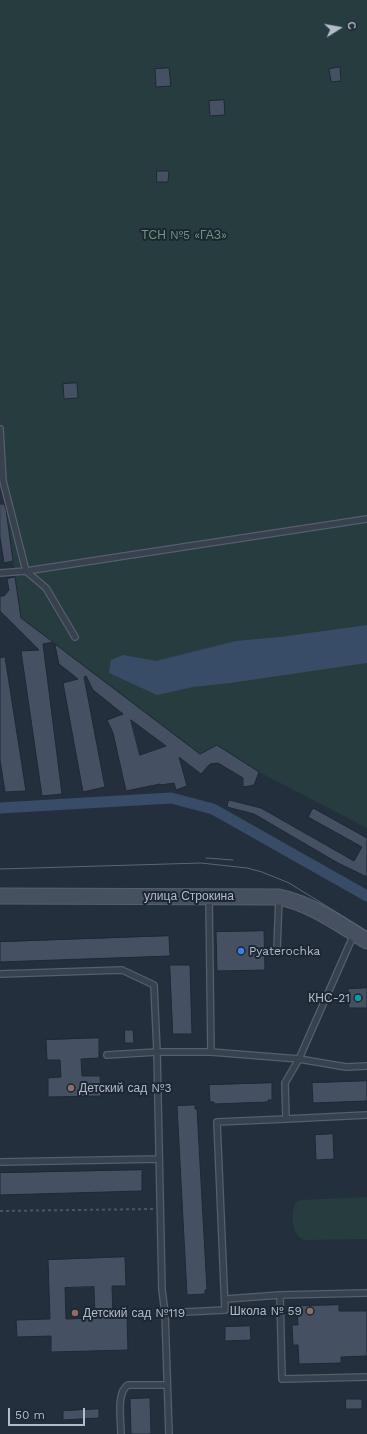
<!DOCTYPE html>
<meta charset="utf-8">
<style>
body{margin:0}
#map{position:relative;width:367px;height:1434px;overflow:hidden;background:#242f3e;font-family:"Work Sans",sans-serif}
canvas{display:block}
.north{position:absolute;left:319px;top:8px;width:40px;height:40px;-webkit-text-stroke:3px #1d2633;paint-order:stroke;rotate:79deg;font-size:11px;font-weight:700;line-height:16px;text-align:center;color:#b4bcc9}
.north::after{content:'';display:block;margin:auto;width:14px;height:18px;background:#b4bcc9;clip-path:polygon(50% 0,100% 100%,50% 72%,0 100%)}
.scale{position:absolute;left:8px;top:1408px;width:77px;height:18px;box-sizing:border-box;border:2px solid #b4bcc9;border-top:0;padding-left:5px;font-size:12px;line-height:14px;white-space:nowrap;color:#b4bcc9;-webkit-text-stroke:3px #1d2633;paint-order:stroke}
</style>
<div id="map">
<canvas width="367" height="1434"></canvas>
<div class="north">С</div>
<div class="scale">50 m</div>
</div>
<script>
const ctx = document.querySelector('canvas').getContext('2d');
ctx.lineJoin = 'round';
function paint(path, color) {
  ctx.fillStyle = color;
  ctx.fill(path, 'evenodd');
}
function trace(path, color, width, dash) {
  ctx.strokeStyle = color;
  ctx.lineWidth = width;
  ctx.lineCap = dash ? 'butt' : 'round';
  ctx.setLineDash(dash || []);
  ctx.stroke(path);
}
function label(font, color, halo, rows, align = 'center') {
  ctx.font = font + ' "Work Sans",sans-serif';
  ctx.lineWidth = 4;
  ctx.setLineDash([]);
  ctx.textBaseline = 'middle';
  ctx.strokeStyle = halo;
  ctx.fillStyle = color;
  for (const [text, x, y, turn = 0] of rows) {
    ctx.save();
    ctx.translate(x, y);
    ctx.rotate((+turn || 0) * Math.PI / 180);
    ctx.textAlign = isNaN(turn) ? turn : align;
    if (halo) ctx.strokeText(text, 0, 0);
    ctx.fillText(text, 0, 0);
    ctx.restore();
  }
}
const green = new Path2D(`
 M0 0H367V828L259 772 218 745 200 754 21 618 0 469Z
 M367 1197V1239L305 1240C291 1236 290 1213 296 1202L300 1200Z`);
const water = new Path2D(`
 M367 625V663L230 683 193 687 157 695 109 673 111 660 123 655 156 661 236 641 280 637Z`);
const canal = new Path2D(`
 M0 808 171 798 213 809 367 896`);
const building = new Path2D(`
 M340 67 341 81 331 82 329 69Z
 M169 68 171 86 156 87 155 69Z
 M224 100 225 115 210 116 209 101Z
 M157 171H169L168 182H157Z
 M77 383 78 398 64 399 63 384Z
 M0 504H4L6 509 13 561 4 563 0 537Z
 M15 577 21 618 53 642 43 644 62 794 42 796 21 651 39 650 0 611V596H4L9 590 7 579Z
 M55 644 200 754 217 745 259 772 254 785 243 787V778L218 763 210 764 201 774 179 757 187 786 176 790 174 783 160 785V784L126 791 113 733 107 720 123 714 93 690 86 676 84 677 105 787 83 792 63 683 78 679 59 664ZM131 720 166 746 140 755Z
 M5 657 26 791 5 792 0 760V658Z
 M229 800 261 808 354 861 362 847 308 817 313 808 367 838V877L338 863 254 814 227 807Z
 M264 931 265 970 217 971 216 932Z
 M169 936 170 956 0 962V942Z
 M170 965H190L192 1034H173Z
 M367 988V1008H349L348 989Z
 M125 1030H133L134 1043H125Z
 M99 1038V1058L81 1059 82 1076H100L101 1096 48 1097V1078L61 1077 60 1060H47L46 1040Z
 M367 1081V1101L313 1103 312 1083Z
 M272 1083V1100H268V1102L214 1104V1102H210L209 1085Z
 M195 1105V1109H197L207 1290H205V1294L187 1295 177 1106Z
 M333 1134 334 1159 316 1160 315 1135Z
 M142 1170V1191L0 1195V1173Z
 M125 1257 126 1286H112L113 1318 127 1317 128 1350 51 1352V1336L17 1337 16 1320 50 1319 48 1260ZM94 1287 95 1318 66 1319 65 1288Z
 M339 1305V1311H367V1356L341 1357V1363L299 1364 298 1345H293L292 1325H298L297 1306Z
 M250 1326 251 1340 225 1341V1327Z
 M150 1398 151 1434H131L130 1399Z
 M346 1399H362V1409H346Z
 M99 1409V1418L63 1420V1411Z`);
const path = new Path2D(`
 M0 1211 153 1209`);
const lane = new Path2D(`
 M0 429 3 481 26 571 46 588 75 637
 M0 573 26 571 367 519
 M277 949 279 897
 M0 974 122 970 154 985 157 1052 162 1290 165 1313 169 1434
 M211 1052 299 1059 346 1067 367 1066
 M107 1055 157 1052H211L209 898
 M286 1119 367 1115
 M0 1162 159 1159
 M280 1295 282 1379 367 1377
 M226 1299 280 1295 367 1293
 M165 1313 225 1310 217 1122 286 1119 285 1083 299 1059 354 934
 M121 1434C121 1421 116 1392 128 1385H166`);
const secondary = new Path2D(`
 M0 896 279 897C312 904 339 924 367 941`);
const tram = new Path2D(`
 M206 858 233 860
 M0 869 201 863 247 868 262 872 289 883 367 931`);
const markers = [
 [241,951,4,"#3f7fe0"],
 [358,998,4,"#0f9aa8"],
 [71,1088,4,"#8d6e63"],
 [310,1311,4,"#8d6e63"],
 [75,1313,4,"#8d6e63"]
];
const parkNames = [
 ["ТСН №5 «ГАЗ»",184,235]
];
const streetNames = [
 ["улица Строкина",189,896]
];
const poiNames = [
 ["Pyaterochka",249,951],
 ["КНС-21",350,998,"right"],
 ["Детский сад №3",79,1088],
 ["Школа № 59",302,1311,"right"],
 ["Детский сад №119",83,1313]
];
paint(green, '#263c3f');
paint(water, '#394c67');
trace(canal, '#394c67', 11);
paint(building, '#455162');
trace(building, '#1f2835', 1);
trace(lane, '#565f6c', 8);
trace(secondary, '#565f6c', 17);
trace(path, '#44595c', 2, [3, 3]);
trace(lane, '#38414e', 5.5);
trace(secondary, '#465061', 15);
trace(tram, '#5a6575', 1);
for (const [x, y, r, color] of markers) {
  const dot = new Path2D();
  dot.arc(x, y, r, 0, 2 * Math.PI);
  ctx.fillStyle = color;
  ctx.fill(dot);
  trace(dot, '#1d2633', 1.5);
}
label('12px', '#6b9a76', '#1d2633', parkNames);
label('12px', '#b4bcc9', '#1d2633', streetNames);
label('12px', '#b4bcc9', '#1d2633', poiNames, 'left');
</script>
